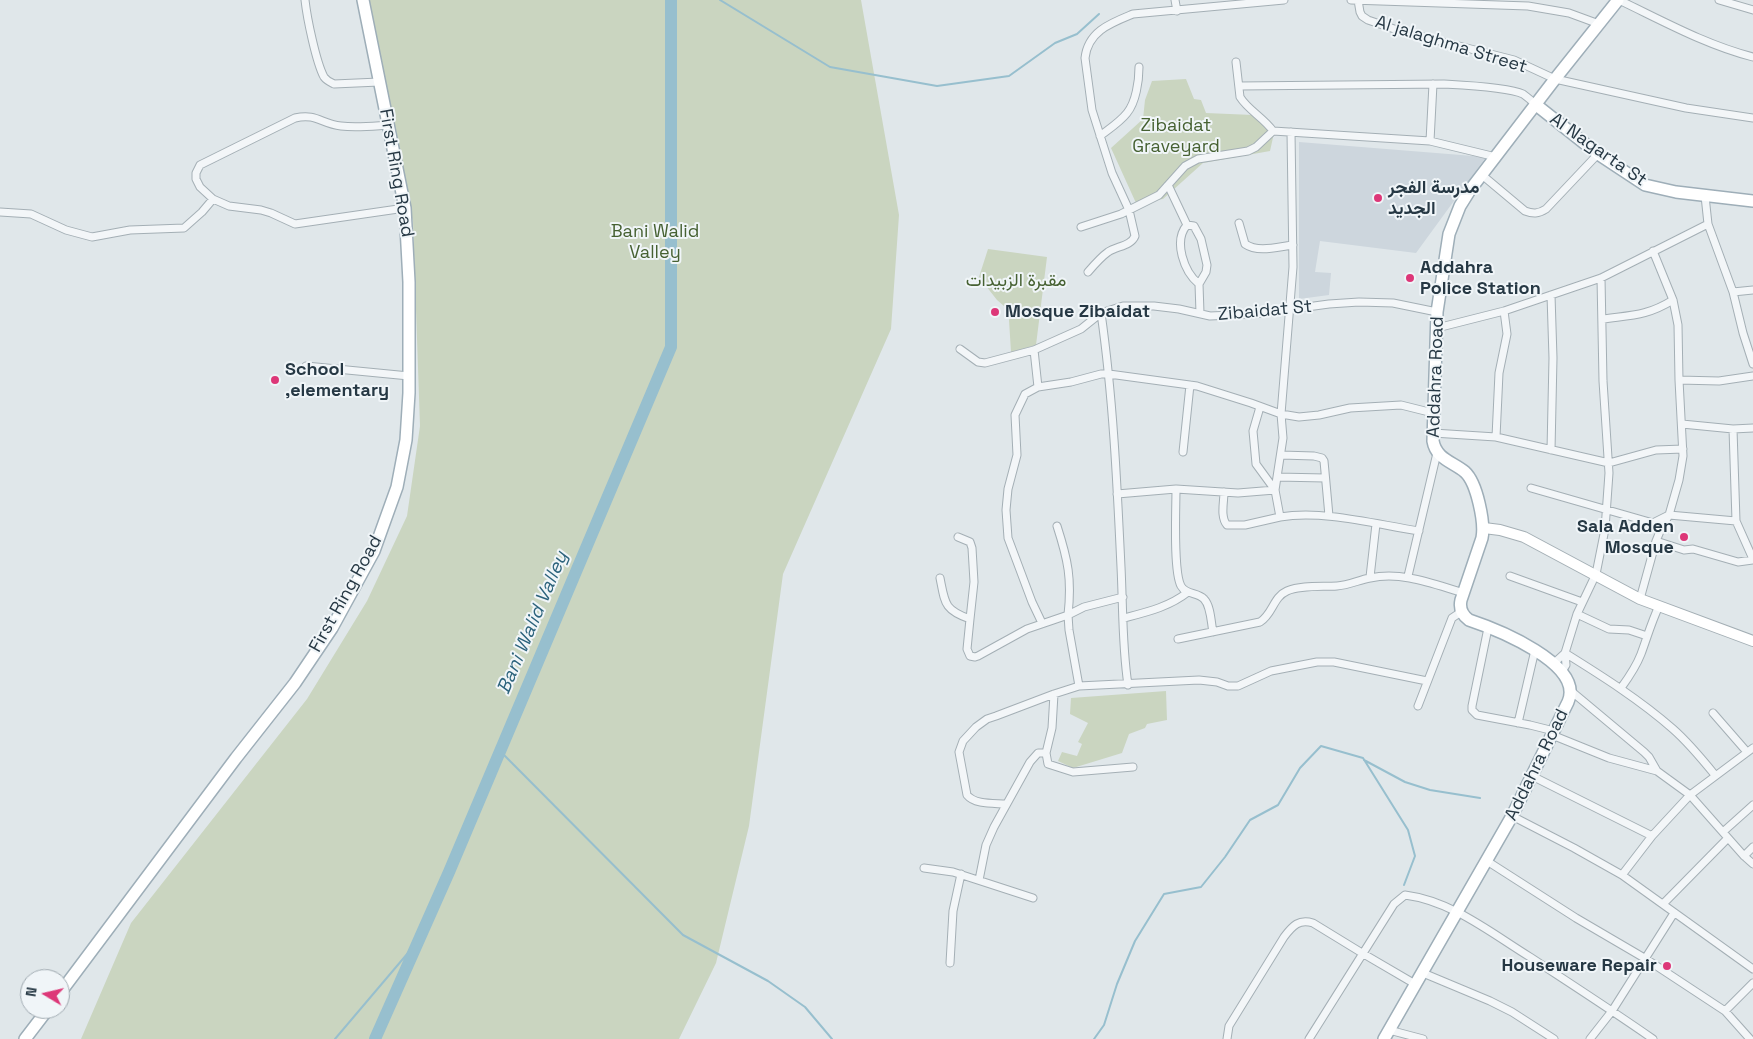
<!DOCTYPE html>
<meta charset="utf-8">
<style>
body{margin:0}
#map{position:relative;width:1753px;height:1039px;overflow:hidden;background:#e0e7ea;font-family:"Space Grotesk",sans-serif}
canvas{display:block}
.north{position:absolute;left:20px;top:969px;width:50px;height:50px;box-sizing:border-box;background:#f0f5f8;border:1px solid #9fa9b0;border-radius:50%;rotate:279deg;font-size:14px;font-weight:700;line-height:20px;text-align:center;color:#263844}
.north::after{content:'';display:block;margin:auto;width:18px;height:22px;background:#dd3778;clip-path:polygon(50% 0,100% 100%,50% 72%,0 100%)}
</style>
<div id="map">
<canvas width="1753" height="1039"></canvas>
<div class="north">N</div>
</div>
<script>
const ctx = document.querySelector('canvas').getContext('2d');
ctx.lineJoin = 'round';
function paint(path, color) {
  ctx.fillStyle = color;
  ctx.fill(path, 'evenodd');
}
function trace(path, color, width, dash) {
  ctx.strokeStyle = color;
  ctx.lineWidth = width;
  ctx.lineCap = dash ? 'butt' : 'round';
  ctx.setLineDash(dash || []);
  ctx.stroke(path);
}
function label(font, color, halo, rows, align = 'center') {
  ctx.font = font + ' "Space Grotesk",Vazirmatn,sans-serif';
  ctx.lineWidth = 4;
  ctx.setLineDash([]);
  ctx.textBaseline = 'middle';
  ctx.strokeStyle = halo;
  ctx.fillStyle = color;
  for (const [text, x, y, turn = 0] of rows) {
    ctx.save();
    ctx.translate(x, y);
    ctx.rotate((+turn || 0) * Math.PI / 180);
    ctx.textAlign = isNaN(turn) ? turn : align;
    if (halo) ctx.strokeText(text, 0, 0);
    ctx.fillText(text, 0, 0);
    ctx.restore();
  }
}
const built = new Path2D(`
 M1299 142 1486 157 1416 253 1320 241 1315 272 1331 273 1329 295 1299 299Z`);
const green = new Path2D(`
 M365 0H861L899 215 891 329 783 574 749 826 716 963 679 1039H81L131 923 307 699 367 601 407 516 420 426 413 222Z
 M1186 79 1194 99 1201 100 1206 113 1253 115 1274 133 1270 151 1203 163 1163 199 1136 203 1111 148 1143 119 1145 100 1152 81Z
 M988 249 1047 257 1036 345 1011 352 1009 320 1012 313 997 300 979 277Z
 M1166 691 1167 720 1147 724 1145 728 1129 734 1122 753 1073 768 1058 761 1062 752 1077 756 1082 744 1078 742 1088 723 1070 714 1071 698Z`);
const stream = new Path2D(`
 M720 0 830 67 937 86 1009 76 1055 43 1077 34 1099 14
 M500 751 683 935 768 981 805 1007 832 1039
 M1364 760 1405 782 1430 790 1480 798
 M335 1039 419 940
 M1094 1039 1104 1025 1117 984 1135 941 1164 894 1201 887 1225 857 1250 820 1278 805 1300 768 1321 746 1363 758 1408 830 1415 856 1404 885`);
const river = new Path2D(`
 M375 1039 449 872 671 347V0`);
const minor = new Path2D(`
 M305 0C307 18 316 62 324 77 327 81 330 82 334 84L379 82
 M1175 0 1177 11
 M1351 0 1528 6 1569 13 1599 24
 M1358 0 1360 12 1362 16 1368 20 1400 31 1514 60 1555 79 1686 108 1753 118
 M1619 0C1663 21 1706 45 1753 57
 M1719 0 1753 10
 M1236 62 1240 97C1248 110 1264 118 1273 131
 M1239 86 1444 84C1462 85 1508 87 1523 94 1527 97 1532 101 1535 104
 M389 125C373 126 357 128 341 126 321 124 317 113 295 118L200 165 196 173V179L200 187 213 199 229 206 261 210 271 213 295 224 405 208
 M1291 132 1293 267 1281 414 1283 438 1275 490 1280 517C1324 510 1374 524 1419 531
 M1100 136C1109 129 1120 122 1127 113 1136 102 1139 81 1139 67
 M1430 141 1433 84
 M1482 175 1525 211C1533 214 1538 214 1546 209L1598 154
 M1168 185 1187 225C1173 241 1184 272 1199 284
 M1705 196 1708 224 1733 292 1743 333 1753 364
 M0 212 31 214 66 230 92 237 130 230 184 228 202 212 213 199
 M1239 223 1245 244C1258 253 1277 247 1293 245
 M1187 225 1194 226 1201 239 1207 265 1206 272 1199 284 1200 313
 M1081 227 1121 214 1159 195 1185 166 1198 159 1248 151 1256 147 1273 131 1430 141 1496 157
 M1088 272C1094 265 1101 257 1108 252 1117 246 1131 246 1135 236L1129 210 1112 173 1092 110 1085 58C1088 31 1111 23 1133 14L1284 0
 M1733 292 1753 290
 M1101 313C1113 397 1117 482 1121 567 1123 606 1122 646 1128 685
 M1603 319C1632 315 1647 316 1673 300
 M1437 328 1504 311 1601 278 1708 224
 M960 349 978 362 985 363 1034 350 1081 329 1101 313 1123 306H1154L1179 309 1210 316 1255 314 1329 304 1359 302 1393 303 1437 312
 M1034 350 1038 387
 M306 366 409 376
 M1679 380 1719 381 1753 376
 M1260 407 1253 431 1256 464 1275 490
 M1682 424 1733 429 1753 428
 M1733 429 1736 521 1753 559
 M1433 433 1496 437 1609 463 1656 450 1683 449
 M1496 437 1499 373 1507 334 1504 311
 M1551 450 1553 358 1551 295
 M1183 452 1190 385
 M1281 455 1314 456 1322 458 1324 461 1329 516
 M1277 477 1325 478
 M1531 488 1653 523 1669 515 1736 521
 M1176 489C1176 509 1173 571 1181 586 1186 595 1198 592 1204 599 1211 606 1211 623 1213 632
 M1224 492C1224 502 1220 517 1227 525H1245L1280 517
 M1117 494 1176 489 1238 493 1275 490
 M1057 526C1068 560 1072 579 1068 615
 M958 537 970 542 972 548 974 582 970 619
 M1656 541 1684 550 1693 549 1738 562 1753 560
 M1408 576 1437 453
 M1510 576 1582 602
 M1370 577 1376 524
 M940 578C945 603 944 610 970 619L967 649 970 656 975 657 978 656 1027 629 1068 615 1069 630 1079 686
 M1640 599 1656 541 1661 529 1669 515 1679 480 1683 456 1679 380 1678 325 1673 300 1653 251
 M1577 614 1609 629 1629 630 1647 636
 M1068 615 1084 607 1123 597
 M1124 618C1147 612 1169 607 1188 592
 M1042 623 1032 602 1008 538 1006 510 1008 489 1017 455 1015 415 1025 394 1038 387 1071 382 1101 374H1109L1197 386 1251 403 1281 414 1299 417 1319 415 1350 408 1401 405 1433 413
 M1488 628 1472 706V710L1477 715 1530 725 1554 731
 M1178 639 1260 622C1273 614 1273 597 1287 591 1302 585 1321 587 1337 586 1349 585 1359 580 1370 578 1402 571 1433 584 1464 593
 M1565 653C1602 676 1640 700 1673 729 1689 743 1702 759 1715 775
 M1553 664 1565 653 1577 614 1596 574 1605 529 1609 473 1603 381 1601 278
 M1561 673 1566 665 1565 653
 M1621 688C1629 677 1636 667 1641 654 1647 638 1651 623 1659 606
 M1571 691 1644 752 1649 757 1657 771
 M1054 694 1052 728 1046 753 1048 764 1073 772 1133 767
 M1418 706 1452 618 1461 612
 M1713 713 1747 752
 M1518 723 1535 650
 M1552 735 1609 758 1657 771 1690 795 1744 856 1753 864
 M1532 776 1652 836
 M1006 804C994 803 975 805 967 795L959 752 963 741 976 727 987 719 996 716 1054 694 1079 686 1199 680 1217 682 1228 686H1238L1271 671 1317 662H1334L1427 681
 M1512 816 1574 848 1622 875 1753 969
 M1724 831 1753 805
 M1744 856 1753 847
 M1487 861 1576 918 1646 959 1725 1011 1750 1039
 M924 868 953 872 1033 898
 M1622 875 1652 836 1690 795 1753 748
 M979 880 986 845 994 827 1030 762 1038 753H1046
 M1663 904 1728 838
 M950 963 953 911 961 874
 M1423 973 1490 1001 1512 1012 1554 1039
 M1725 1011 1753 983
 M1389 1030 1423 1039
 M1227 1039 1229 1026 1284 937C1293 925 1299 919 1313 923L1362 953 1415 984
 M1309 1039 1394 904 1405 895C1452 901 1491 933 1530 957 1571 984 1613 1011 1653 1039
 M1590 1039 1612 1011 1674 913`);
const secondary = new Path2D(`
 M1484 528 1500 530 1524 537 1640 599 1753 641`);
const primary = new Path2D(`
 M1535 104 1598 154 1645 185 1676 192 1753 201
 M60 993 236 758 295 683 332 628 374 551 397 487 406 440 409 393V282L405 208 363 0
 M25 1039 48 1009
 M1384 1039 1512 816 1568 702C1585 664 1496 629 1469 620 1462 615 1459 609 1461 600L1482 538C1485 523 1477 483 1465 472 1453 462 1436 459 1433 441L1437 312 1449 234 1460 206 1470 190 1555 79 1618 0`);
const markers = [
 [1378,198,5,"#dd3778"],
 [1410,278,5,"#dd3778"],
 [995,312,5,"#dd3778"],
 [275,380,5,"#dd3778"],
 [1684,537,5,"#dd3778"],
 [1667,966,5,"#dd3778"]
];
const streetNames = [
 ["Al jalaghma Street",1451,45,17],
 ["Al Nagarta St",1598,150,35],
 ["First Ring Road",396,173,80],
 ["Zibaidat St",1265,311,-5],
 ["Addahra Road",1436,377,-88],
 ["First Ring Road",346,594,-61],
 ["Addahra Road",1537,765,-64]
];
const parkNames = [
 ["Zibaidat",1176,126],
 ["Graveyard",1176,147],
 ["Bani Walid",655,232],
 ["Valley",655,253],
 ["مقبرة الزبيدات",1016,281]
];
const poiNames = [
 ["مدرسة الفجر",1388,188],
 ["الجديد",1388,209],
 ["Addahra",1420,268],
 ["Police Station",1420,289],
 ["Mosque Zibaidat",1005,312],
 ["School",285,370],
 [",elementary",285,391],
 ["Sala Adden",1674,527,"right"],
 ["Mosque",1674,548,"right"],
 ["Houseware Repair",1657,966,"right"]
];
const waterNames = [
 ["Bani Walid Valley",533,623,-67]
];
paint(built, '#cdd6dd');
paint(green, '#cad5c0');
trace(stream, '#97bfce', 2);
trace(river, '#97bfce', 12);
trace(minor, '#a4afb5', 9);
trace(secondary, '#a4afb5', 12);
trace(primary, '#9eaeb8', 14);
trace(minor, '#f3f6f8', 7);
trace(secondary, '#fff', 10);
trace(primary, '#fff', 11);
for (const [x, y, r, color] of markers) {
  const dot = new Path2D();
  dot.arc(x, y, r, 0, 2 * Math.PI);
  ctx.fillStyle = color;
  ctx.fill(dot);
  trace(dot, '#f0f5f8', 2);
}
label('18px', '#263844', '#f0f5f8', streetNames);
label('18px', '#466132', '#f0f5f8', parkNames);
label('bold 18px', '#263844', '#f0f5f8', poiNames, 'left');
label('italic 19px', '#2c637c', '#f0f5f8', waterNames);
</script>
